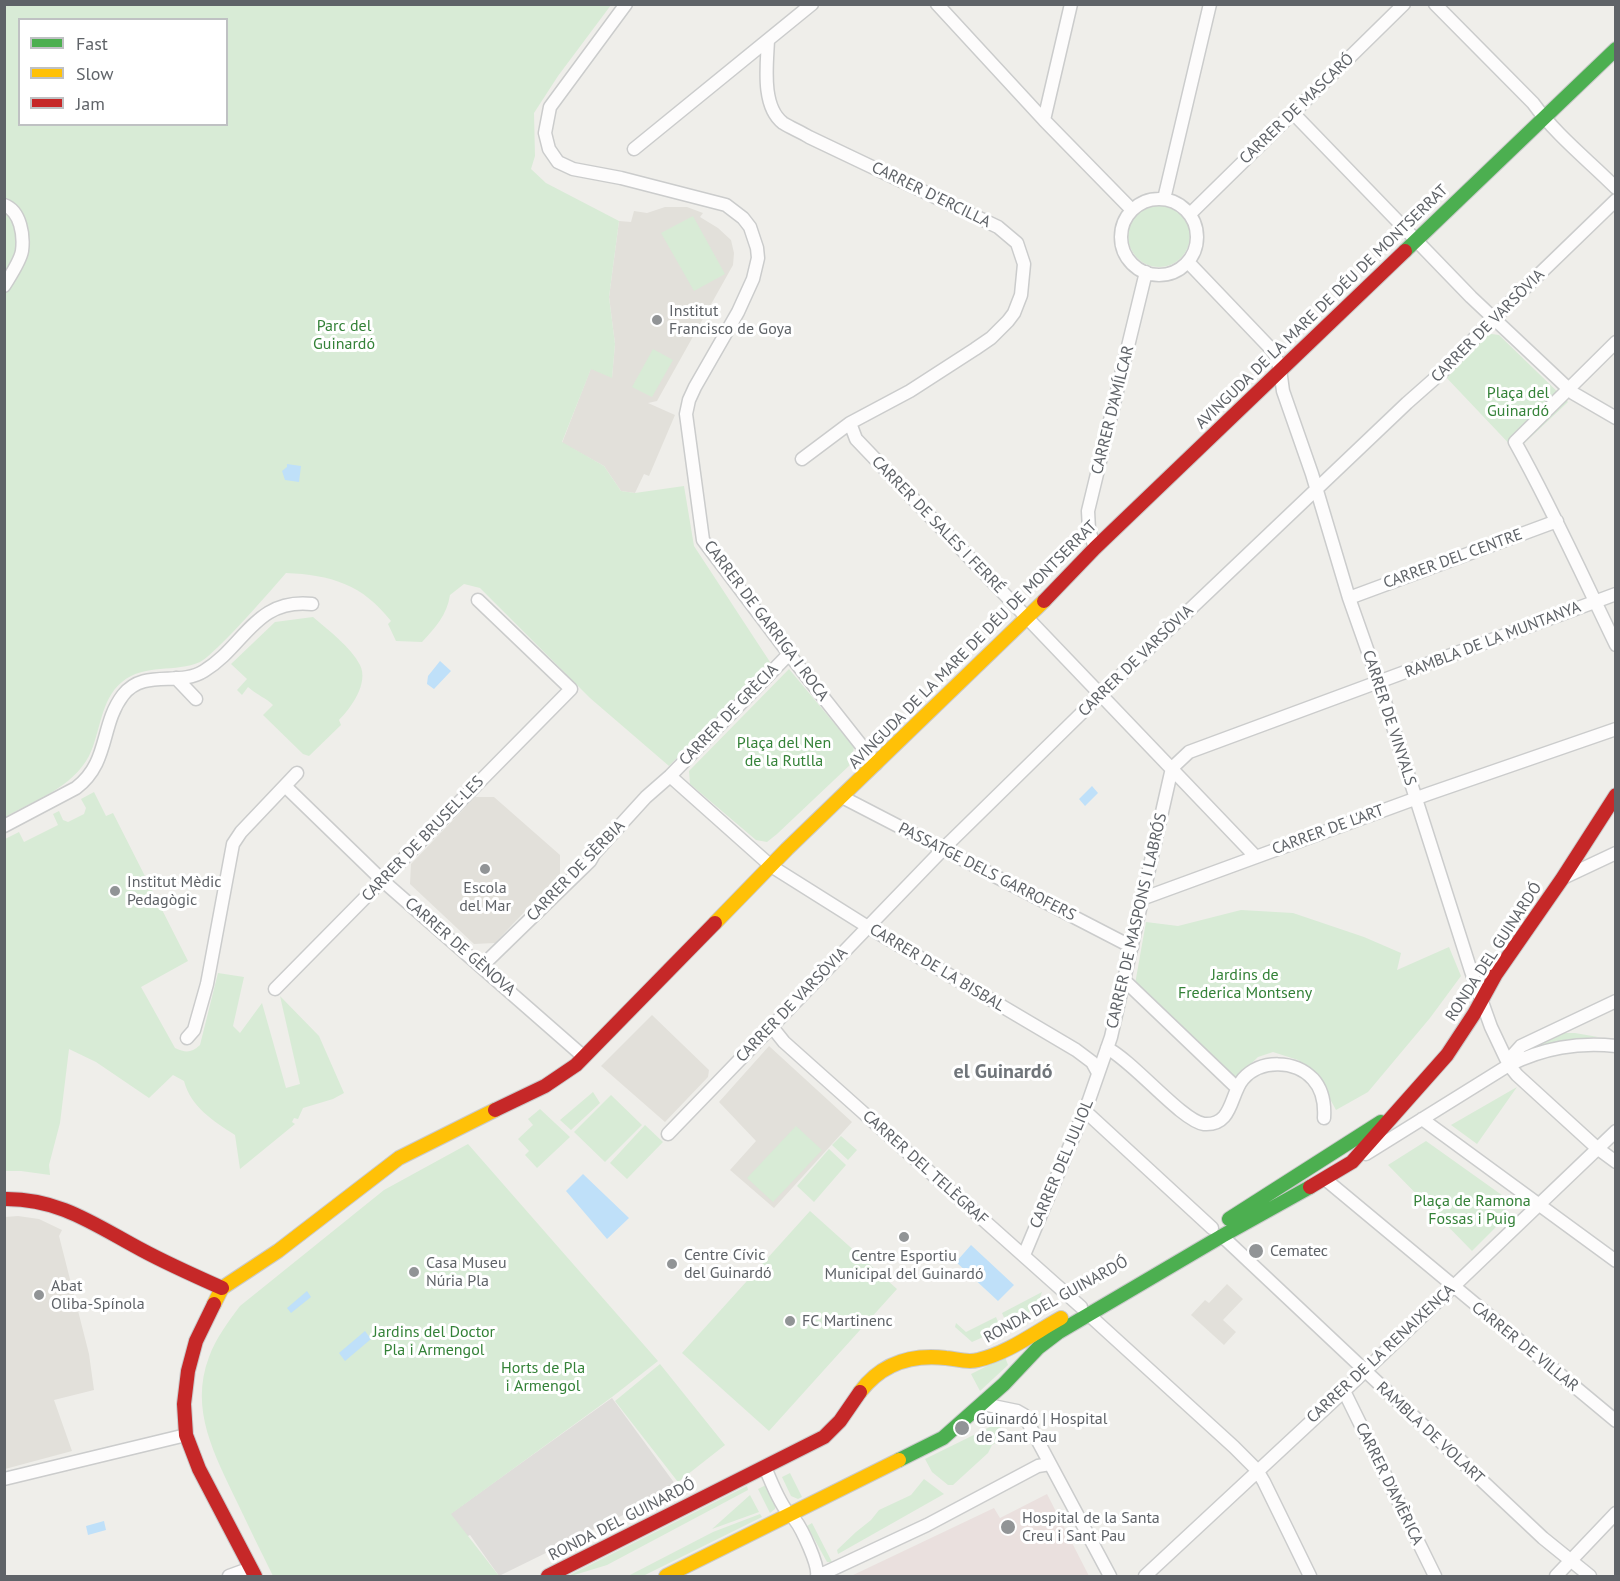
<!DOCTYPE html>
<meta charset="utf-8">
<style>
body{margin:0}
#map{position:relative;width:1620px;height:1581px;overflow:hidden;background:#efeeea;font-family:"PT Sans",sans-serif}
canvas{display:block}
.frame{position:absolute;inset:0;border:6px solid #5f6368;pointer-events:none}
.legend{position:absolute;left:18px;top:18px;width:210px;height:108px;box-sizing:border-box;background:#fff;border:2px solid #bfc1c3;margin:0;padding:8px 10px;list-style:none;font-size:18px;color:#5f6368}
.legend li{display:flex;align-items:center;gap:12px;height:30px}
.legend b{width:30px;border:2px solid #bfc1c3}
</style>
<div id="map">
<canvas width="1620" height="1581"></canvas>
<div class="frame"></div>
<ul class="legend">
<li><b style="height:8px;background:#4caf50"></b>Fast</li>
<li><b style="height:8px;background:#ffc107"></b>Slow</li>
<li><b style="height:8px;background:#c62828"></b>Jam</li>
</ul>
</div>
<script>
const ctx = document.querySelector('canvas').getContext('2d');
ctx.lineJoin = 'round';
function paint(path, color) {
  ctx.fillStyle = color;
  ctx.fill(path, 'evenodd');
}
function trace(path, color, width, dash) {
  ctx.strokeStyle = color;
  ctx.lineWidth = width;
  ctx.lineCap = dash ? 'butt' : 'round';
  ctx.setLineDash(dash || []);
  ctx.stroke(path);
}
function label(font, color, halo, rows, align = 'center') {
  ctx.font = font + ' "PT Sans",sans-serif';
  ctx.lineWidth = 6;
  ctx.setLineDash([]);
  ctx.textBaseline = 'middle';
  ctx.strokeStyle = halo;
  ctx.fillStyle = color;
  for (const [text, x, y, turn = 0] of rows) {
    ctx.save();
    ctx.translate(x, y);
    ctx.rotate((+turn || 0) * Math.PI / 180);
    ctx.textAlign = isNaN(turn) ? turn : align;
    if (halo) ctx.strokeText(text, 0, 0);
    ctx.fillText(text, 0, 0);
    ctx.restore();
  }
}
const industrial = new Path2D(`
 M612 1398 678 1488 499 1576 470 1535 466 1537 450 1514Z`);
const education = new Path2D(`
 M665 207H687L703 213 700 217 718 228 731 240 734 253 733 265 657 401 648 403 675 415 649 476 644 474 635 493 621 491 604 466 562 443 591 368 612 377 615 344 609 297 619 221 631 222 634 211 647 213Z
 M475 797H494L560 855V874L495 943 474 944 410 884 411 864Z
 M652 1015 709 1070 708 1077 665 1122 601 1066Z
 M769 1046 852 1122 774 1208 730 1170 756 1141 719 1102Z
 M18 1216 39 1219 62 1230 59 1236 89 1354 94 1390 54 1400 72 1451 5 1469V1217Z
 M1227 1284 1243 1299 1223 1320 1236 1332 1224 1345 1191 1315 1205 1300 1209 1303Z`);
const medical = new Path2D(`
 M1047 1494 1089 1576H851L994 1508 1000 1518Z`);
const green = new Path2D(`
 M5 5H611L558 76 534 113 535 156 531 169 546 183 619 221 609 297 615 344 612 378 591 369 562 442 604 466 621 491 635 493 684 486 694 546 770 662 669 766 590 698 480 588 464 584 450 595C447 615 435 628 422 642L396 641 388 624 391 621C362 584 331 575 286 573 264 598 242 624 218 647 212 652 207 658 200 662 176 673 144 663 122 682 100 700 101 732 89 756 73 787 34 801 5 817ZM20 20H226V124H20Z
 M1128 236a31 31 0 1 1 62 0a31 31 0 1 1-62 0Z
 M693 216 725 274 694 291 661 233Z
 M1484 333 1499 335 1568 402 1516 451 1443 374Z
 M653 349 673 360 652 397 632 387Z
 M313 617C329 631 350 646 360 665 369 683 351 708 339 720L341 725 309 756 303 754 263 715 273 705C266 698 257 695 248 687L242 695 237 690 247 679 231 664 275 622Z
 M789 669 854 747 851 764 777 834 767 842 756 840 690 784 689 771Z
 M94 792 106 816 113 813 188 961 141 987 175 1048C186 1053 191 1053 200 1045L218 973 244 977 233 1026 240 1033 262 1003 286 1088 300 1084 280 996 319 1036 344 1093 333 1099 303 1108 298 1119 294 1118 292 1122 295 1124 240 1169 235 1135C213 1121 191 1107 184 1081L173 1075 149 1098 96 1062 69 1049 60 1123 49 1165 50 1175 21 1171H5V839L19 832 24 842 58 825 53 814 59 811 63 820 68 822 84 814 86 808 81 799Z
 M1241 910 1293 913 1364 937 1401 953 1397 970 1449 947 1461 976 1430 1018 1368 1092 1336 1110 1319 1079 1298 1060 1273 1052 1258 1057 1234 1080 1135 984 1146 922 1178 926Z
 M1562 1033H1575L1598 1037 1565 1040 1534 1047 1533 1045Z
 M1517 1087 1477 1144 1451 1125Z
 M593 1092 600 1103 571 1130 560 1120Z
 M611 1095 642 1125 605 1162 574 1132Z
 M540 1109 570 1137 537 1168 525 1155 529 1151 518 1139 533 1125 528 1119Z
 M645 1125 663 1142 627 1179 610 1163Z
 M796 1126 822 1150 773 1202 747 1178Z
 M841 1136 857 1150 848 1160 832 1145Z
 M1426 1141 1506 1198 1505 1218 1472 1251 1388 1165Z
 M468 1144 658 1361 612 1397 451 1514 499 1576H273C261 1552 249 1527 237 1502 215 1455 189 1410 209 1357 216 1338 228 1322 240 1306L384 1190Z
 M829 1149 846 1165 814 1202 797 1186Z
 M810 1211 897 1289 769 1431 682 1353Z
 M1042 1292 1037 1306 1026 1315 1023 1310 1012 1315 1014 1321 1007 1324 1002 1313Z
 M996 1317 1001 1329 972 1342 955 1327 956 1323 966 1332Z
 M1005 1357 1008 1365 980 1391 971 1374Z
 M660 1364 725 1445 678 1482 615 1401Z
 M998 1423 1006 1438 992 1445 988 1453 953 1485H948L932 1472 925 1459Z
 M790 1473 802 1497 798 1499 791 1496 782 1477Z
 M924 1479 944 1494 838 1554 837 1550 856 1532 871 1520 879 1510 911 1495Z
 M766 1485 776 1505 775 1509 770 1513 758 1489Z
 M747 1486 748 1490 607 1565 571 1576 570 1575Z
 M750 1495 759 1512 712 1529Z
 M760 1514 762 1517 643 1576H628L713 1532Z
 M812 1523 832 1562H827L807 1526Z`);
const water = new Path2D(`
 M287 464 301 466 299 482 285 480 282 471 287 467Z
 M440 661 451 671 434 689 427 684 428 676Z
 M1092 786 1098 793 1085 806 1079 799Z
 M583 1174 629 1218 607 1239 566 1191Z
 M971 1245 1014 1285 998 1301 956 1262Z
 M307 1291 311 1297 291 1313 287 1308Z
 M365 1331 371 1339 345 1361 339 1353Z
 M104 1521 106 1530 88 1535 86 1526Z`);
const street = new Path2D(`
 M626 4 550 107 545 133 549 149 558 162 573 169 621 178 726 205 743 218 750 227 757 248 758 258 753 279 738 312 695 387 689 400 686 414 703 540 789 654 876 764
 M937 4 1044 120 1132 210
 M1435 4 1533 103C1556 135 1588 160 1616 188
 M768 40C767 64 761 106 783 123 791 128 801 132 809 137L998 227 1017 243 1024 264 1021 295 1014 313 1008 321 991 338 975 349 910 391 850 423 802 459
 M1293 113 1471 297 1573 393 1616 418
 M1044 120 1071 4
 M634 149 812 4
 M1164 199 1210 4
 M1121 237a38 38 0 1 1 76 0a38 38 0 1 1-76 0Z
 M4 205C21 211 24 236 22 251 20 262 10 276 4 286
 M1190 214 1404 4
 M1188 262 1274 352 1280 369 1283 391 1312 474 1349 598 1379 683 1471 971 1491 1027 1509 1065 1517 1075 1597 1148 1616 1162
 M1616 342 1515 442C1552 508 1583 577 1616 645
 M850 423 856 439 1256 857
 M1095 548 1089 530 1088 511 1146 272
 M1349 598 1557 521
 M176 678 196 699
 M670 776 771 866 868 927 1076 1050 1092 1062 1098 1073
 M285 786 383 881 584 1057
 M842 797 1132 947
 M4 826 76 788C110 762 100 725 123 695 144 668 179 687 204 671 245 646 255 598 312 604
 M1565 877 1616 853
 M1144 898 1428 794 1616 729
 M482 966 590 861 594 854 646 797 670 776 789 654
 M1124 980 1237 1088
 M275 989 571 689 478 600
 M772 1027 784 1042 1081 1307
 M187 1038 194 1030 207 984 233 844 241 832 297 773
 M1107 1048C1134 1062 1182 1121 1204 1124 1233 1126 1230 1094 1243 1079 1261 1059 1295 1060 1313 1079 1323 1090 1325 1103 1324 1118
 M1509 1065 1512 1056 1521 1046 1616 1001
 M1085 1111 1212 1228
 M1422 1119 1616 1261
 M668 1134 950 842 1100 695 1407 403 1441 373 1494 318 1616 200
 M1366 1154 1509 1065C1544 1048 1577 1042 1616 1046
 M1325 1179 1616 1421
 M1222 1236 1543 1538 1590 1576
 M1024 1255 1089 1100 1111 1037 1172 768 1189 752 1616 594
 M1088 1314 1234 1447 1257 1470 1264 1482 1310 1576
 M1344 1391 1435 1576
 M983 1404 1017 1411 1024 1415 1110 1576
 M765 1467C771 1482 778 1500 788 1513 790 1516 793 1517 795 1520 802 1529 819 1565 817 1576
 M4 1479 186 1435
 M229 1576 251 1568
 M818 1576 927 1525 1038 1466 1050 1464
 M1145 1576 1344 1391 1616 1131
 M1556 1576 1616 1513`);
const fast = new Path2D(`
 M1405 251 1616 49
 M1229 1219 1381 1122
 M899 1460 943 1438 1004 1384 1038 1348 1059 1332 1222 1236 1310 1187`);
const slow = new Path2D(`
 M715 923 787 849 1044 601
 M214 1304 222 1288 278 1251 399 1158 495 1110
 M860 1392C881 1364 911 1354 946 1358 957 1359 967 1363 978 1360 1008 1353 1034 1333 1061 1318
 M666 1576 899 1460`);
const jam = new Path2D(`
 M1044 601 1095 548 1405 251
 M495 1110 545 1086 576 1065 715 923
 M1310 1187 1352 1162 1447 1055 1474 1014 1496 974 1562 879 1616 795
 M4 1199C59 1198 95 1225 142 1250 168 1264 195 1276 222 1288
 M214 1304 196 1341 188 1371 184 1404 186 1435 199 1469 255 1576
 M548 1576 824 1437 840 1421 860 1392`);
const markers = [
 [657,320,6,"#919496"],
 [485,869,6,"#919496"],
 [115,891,6,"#919496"],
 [904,1237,6,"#919496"],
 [1256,1251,8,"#919496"],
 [672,1264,6,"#919496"],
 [414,1272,6,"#919496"],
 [39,1295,6,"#919496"],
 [790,1321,6,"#919496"],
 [962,1428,8,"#919496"],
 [1008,1527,8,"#919496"]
];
const streetNames = [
 ["CARRER DE MASCARÓ",1297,109,-44],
 ["CARRER D'ERCILLA",931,195,26],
 ["AVINGUDA DE LA MARE DE DÉU DE MONTSERRAT",1322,307,-44],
 ["CARRER DE VARSÒVIA",1488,326,-45],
 ["CARRER D'AMÍLCAR",1113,410,-76],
 ["CARRER DE SALES I FERRÉ",938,525,46],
 ["CARRER DEL CENTRE",1453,559,-20],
 ["CARRER DE GARRIGA I ROCA",766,621,53],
 ["RAMBLA DE LA MUNTANYA",1493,640,-21],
 ["AVINGUDA DE LA MARE DE DÉU DE MONTSERRAT",973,645,-45],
 ["CARRER DE VARSÒVIA",1136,661,-44],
 ["CARRER DE GRÈCIA",729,715,-46],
 ["CARRER DE VINYALS",1389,718,72],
 ["CARRER DE L'ART",1328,830,-20],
 ["CARRER DE BRUSEL·LES",423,839,-46],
 ["CARRER DE SÈRBIA",576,871,-46],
 ["PASSATGE DELS GARROFERS",987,872,27],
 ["CARRER DE MASPONS I LABRÓS",1137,921,-77],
 ["CARRER DE GÈNOVA",460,947,41],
 ["RONDA DEL GUINARDÓ",1494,952,-57],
 ["CARRER DE LA BISBAL",937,968,31],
 ["CARRER DE VARSÒVIA",792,1005,-46],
 ["CARRER DEL JULIOL",1062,1164,-67],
 ["CARRER DEL TELÈGRAF",925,1168,42],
 ["RONDA DEL GUINARDÓ",1056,1300,-29],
 ["CARRER DE VILLAR",1525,1347,39],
 ["CARRER DE LA RENAIXENÇA",1381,1354,-43],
 ["RAMBLA DE VOLART",1430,1433,43],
 ["CARRER D'AMÈRICA",1389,1484,64],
 ["RONDA DEL GUINARDÓ",622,1520,-27]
];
const poiNames = [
 ["Institut",669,311],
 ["Francisco de Goya",669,329],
 ["Institut Mèdic",127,882],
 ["Pedagògic",127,900],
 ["Escola",485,888,"center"],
 ["del Mar",485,906,"center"],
 ["Cematec",1270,1251],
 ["Centre Cívic",684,1255],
 ["del Guinardó",684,1273],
 ["Centre Esportiu",904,1256,"center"],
 ["Municipal del Guinardó",904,1274,"center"],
 ["Casa Museu",426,1263],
 ["Núria Pla",426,1281],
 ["Abat",51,1286],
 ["Oliba-Spínola",51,1304],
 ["FC Martinenc",802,1321],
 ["Guinardó | Hospital",976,1419],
 ["de Sant Pau",976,1437],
 ["Hospital de la Santa",1022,1518],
 ["Creu i Sant Pau",1022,1536]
];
const parkNames = [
 ["Parc del",344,326],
 ["Guinardó",344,344],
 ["Plaça del",1518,393],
 ["Guinardó",1518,411],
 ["Plaça del Nen",784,743],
 ["de la Rutlla",784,761],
 ["Jardins de",1245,975],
 ["Frederica Montseny",1245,993],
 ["Plaça de Ramona",1472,1201],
 ["Fossas i Puig",1472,1219],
 ["Jardins del Doctor",434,1332],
 ["Pla i Armengol",434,1350],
 ["Horts de Pla",543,1368],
 ["i Armengol",543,1386]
];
const quarterNames = [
 ["el Guinardó",1003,1072]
];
paint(industrial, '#dfddda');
paint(education, '#e2e0da');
paint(medical, '#eae0de');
paint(green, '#d8ebd6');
paint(water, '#bfe0f9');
trace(street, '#cbcccc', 15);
trace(fast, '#cacacb', 16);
trace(slow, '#cacacb', 16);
trace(jam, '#cacacb', 16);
trace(street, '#fdfcfc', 12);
trace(fast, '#4caf50', 14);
trace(slow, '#ffc107', 14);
trace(jam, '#c62828', 14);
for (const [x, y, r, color] of markers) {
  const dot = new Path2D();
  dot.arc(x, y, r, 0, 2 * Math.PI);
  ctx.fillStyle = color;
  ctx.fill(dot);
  trace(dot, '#fff', 2);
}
label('16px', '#5f6368', '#fff', streetNames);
label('16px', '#5f6368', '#fff', poiNames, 'left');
label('16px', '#348238', '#fff', parkNames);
label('bold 20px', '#70757a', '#fff', quarterNames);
</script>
